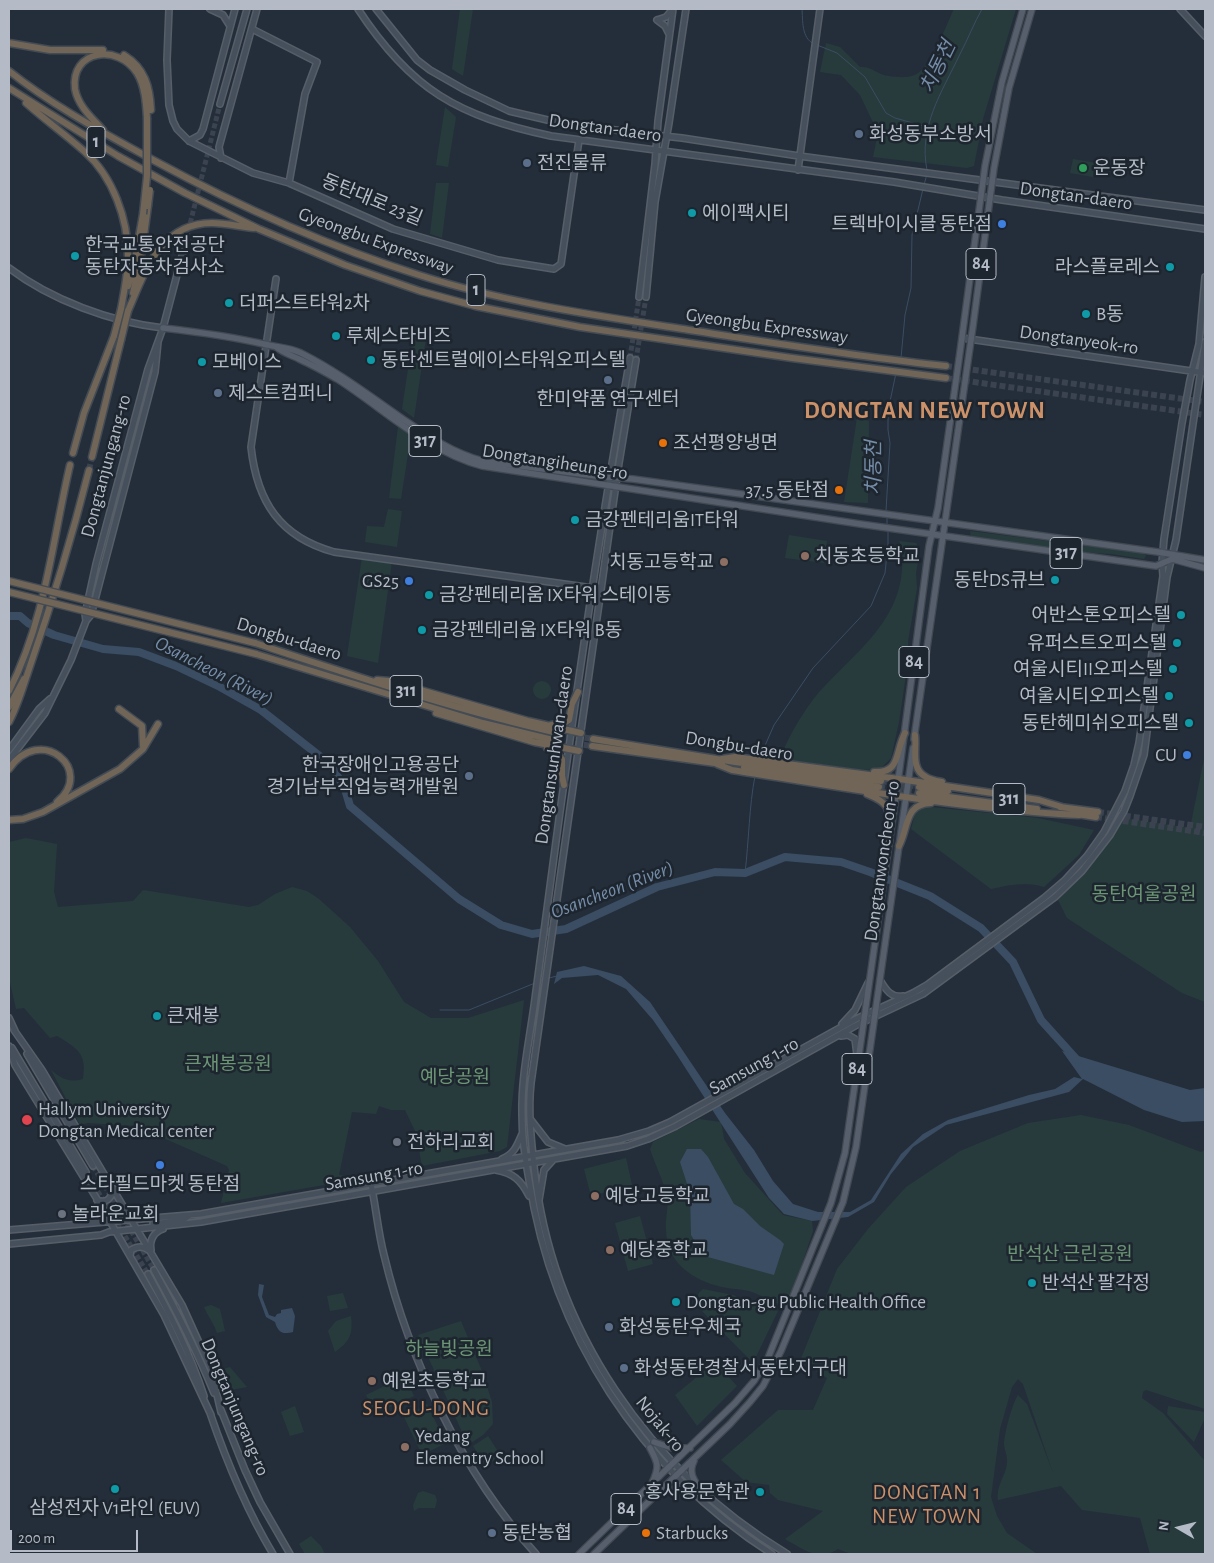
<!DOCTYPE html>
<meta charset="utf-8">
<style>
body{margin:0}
#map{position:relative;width:1214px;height:1563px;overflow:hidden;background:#242e3a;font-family:"Alegreya Sans",sans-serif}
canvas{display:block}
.frame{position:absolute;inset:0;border:10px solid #b4bbc6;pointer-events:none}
.north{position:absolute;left:1154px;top:1503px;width:50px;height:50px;-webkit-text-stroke:4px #1d252f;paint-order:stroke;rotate:278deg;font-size:14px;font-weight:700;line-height:20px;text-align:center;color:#b4bbc6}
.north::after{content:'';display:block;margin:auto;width:18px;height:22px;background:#b4bbc6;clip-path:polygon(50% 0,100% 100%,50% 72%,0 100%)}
.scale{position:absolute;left:10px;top:1530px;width:128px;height:22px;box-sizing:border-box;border:2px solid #b4bbc6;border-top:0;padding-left:6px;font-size:15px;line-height:18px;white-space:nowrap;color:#b4bbc6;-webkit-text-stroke:4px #1d252f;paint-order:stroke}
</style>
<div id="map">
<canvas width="1214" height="1563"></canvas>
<div class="frame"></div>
<div class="north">N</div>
<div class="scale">200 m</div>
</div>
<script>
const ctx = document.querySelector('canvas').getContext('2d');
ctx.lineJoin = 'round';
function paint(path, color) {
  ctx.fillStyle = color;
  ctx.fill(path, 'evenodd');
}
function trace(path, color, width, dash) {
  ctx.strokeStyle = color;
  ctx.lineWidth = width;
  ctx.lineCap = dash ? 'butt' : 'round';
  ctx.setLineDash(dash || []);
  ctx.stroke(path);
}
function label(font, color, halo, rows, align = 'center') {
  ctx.font = font + ' "Alegreya Sans","Noto Sans KR",sans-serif';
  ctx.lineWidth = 5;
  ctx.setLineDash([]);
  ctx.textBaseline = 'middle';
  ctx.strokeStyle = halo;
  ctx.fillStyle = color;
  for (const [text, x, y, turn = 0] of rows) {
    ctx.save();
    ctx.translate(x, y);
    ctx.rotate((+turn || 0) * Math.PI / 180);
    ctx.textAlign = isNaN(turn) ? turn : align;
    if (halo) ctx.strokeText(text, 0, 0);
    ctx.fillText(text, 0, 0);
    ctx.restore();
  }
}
const green = new Path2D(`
 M460 9H473L463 76 452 69Z
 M954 9H1016L983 119 974 166 967 168 873 157 878 133 860 95 841 75 820 72 826 43 840 47 860 67C871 66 878 75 889 76 895 77 905 78 912 76 930 72 946 25 954 9Z
 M445 107 456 117 448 167 436 165Z
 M1073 159 1096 163 1093 177 1070 173Z
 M436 183H449L442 238 430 234Z
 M414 329 427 332 414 418 402 409Z
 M857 418 869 421 868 503 844 502Z
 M398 427 443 457 408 454 401 499 389 498Z
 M388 509 402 511 397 547 365 542 367 526 384 527Z
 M970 531 1144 553 1146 556 1144 559 1111 554 1077 552 971 538Z
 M789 535 827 541 824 563 785 558Z
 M899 541 916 543 920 549 916 573 917 589 908 641V661L899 722 891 758 880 769 862 770 780 759C787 739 803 712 816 696 849 657 898 626 902 570 903 558 904 552 899 541Z
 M362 557 392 561 378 663 347 656Z
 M533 690a9 9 0 1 1 18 0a9 9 0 1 1-18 0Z
 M1205 754V1002L1182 993 1067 918 1058 900 1085 872 1123 818 1190 828Z
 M931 807 1038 818 1094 830 1079 855 1044 887C1027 881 1009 885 991 889L911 829 915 814 922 809Z
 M26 838 57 844 54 892 58 907 133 901 143 890 249 907 258 905 275 894 292 887 307 891 319 899 350 927 378 961 404 1002 431 1018H468L524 1000 507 1147 500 1151 422 1166 416 1133 405 1110H391L379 1106 376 1114 352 1112 339 1175 364 1178 221 1203 229 1170 227 1166 136 1126 88 1123 80 1125 51 1070C62 1079 69 1083 83 1079 87 1053 78 1049 57 1036L50 1038 24 1008 16 1009 9 978V842Z
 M1081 1115 1129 1125 1201 1152 1205 1150V1409L1146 1390 1143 1392 1142 1398 1163 1413 1205 1461V1554H1150L1140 1518 1082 1510 1061 1486 998 1500C996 1485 1006 1476 1007 1463 1008 1456 1004 1450 1004 1443 1005 1432 1012 1404 1018 1395L1027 1404 1053 1473 1023 1384 1018 1379 1012 1387 1000 1429 991 1497 997 1516 1007 1533 1037 1554H851L838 1549C818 1562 803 1549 785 1539L823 1511 778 1500 770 1493 769 1485 746 1482 721 1460 778 1410H813L827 1378 800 1361 837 1269 868 1229 906 1187 960 1151 1028 1123Z
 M699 1119 721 1122 724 1139 745 1173 783 1215 812 1221 813 1231 790 1300 784 1305C771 1303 761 1294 749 1291 740 1289 731 1289 722 1287 692 1280 667 1263 666 1230 665 1219 669 1207 667 1196 663 1180 655 1164 650 1149L653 1142Z
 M626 1158 632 1185 591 1196 584 1169Z
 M640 1216 653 1264 628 1271 615 1223Z
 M703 1289 733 1295 778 1311 753 1363 694 1303 699 1293Z
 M343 1293 348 1308 330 1311 327 1296Z
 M211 1305 220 1309 225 1331 217 1333C214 1323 208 1317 204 1307Z
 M351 1316C353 1335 350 1341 335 1352L328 1331 336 1321Z
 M461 1321 482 1371 492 1402 493 1424 483 1435 468 1445 418 1335Z
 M715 1362 737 1386 697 1426 675 1395Z
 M230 1367 247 1387 231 1390 223 1375V1369Z
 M405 1376 414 1396 375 1414 366 1395Z
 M427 1404 446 1443 422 1455 404 1417Z
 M295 1406 304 1432 290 1436 281 1412Z
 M1168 1406 1205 1412V1418L1194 1442 1167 1414Z
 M488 1436 501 1456 486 1466 473 1446Z
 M423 1491 435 1495 437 1500 435 1508H419L414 1511 413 1505 418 1493Z
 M311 1536 321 1546 325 1554H305L299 1544Z`);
const water = new Path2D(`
 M584 966 621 976 650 1002 725 1113 754 1150 773 1181 793 1204 818 1212H850L871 1200 901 1154 923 1134 948 1120 1029 1095 1055 1089 1074 1077 1082 1079 1062 1051 1190 1090 1205 1088V1121L1182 1122 1144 1110 1083 1079 1069 1092 946 1125 913 1147 891 1174 874 1202 848 1217 812 1221 784 1214 769 1198 677 1055 653 1020 626 989 598 975 562 978 554 984 557 972Z
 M687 1149H701L708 1157 734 1204 743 1209 760 1226 780 1240 784 1244 774 1275 704 1256 691 1235 690 1193 680 1162Z
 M259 1284 264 1285 262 1297 269 1315 275 1317 277 1314 281 1313V1310L292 1308 295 1316 293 1332C282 1335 278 1332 275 1322L266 1317 258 1295Z`);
const stream = new Path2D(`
 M802 9C803 20 801 38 814 44
 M817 45 837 53 865 77 886 113 895 118 927 127
 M927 170C918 127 942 92 960 54 968 39 974 23 982 9
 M924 185 927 174
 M901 358 905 315 911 288 912 235 923 189
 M886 511 890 443 888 430V411L896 373
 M887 517V526
 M760 757 774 725 813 668 871 606 885 573 888 544V530
 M745 873C749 840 749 807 755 776
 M549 978 557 976
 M440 1010H469L535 983`);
const river = new Path2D(`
 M9 616H20L28 623 54 635 103 649 139 652 176 666 220 687 261 710 331 765 345 789 350 806 459 899 501 925 532 934 566 929 657 887 715 872 745 873 785 857 841 862 870 872 930 896 981 928 1013 962 1041 1020 1078 1061`);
const secondaryTunnel = new Path2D(`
 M183 252 220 104
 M630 358 639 297
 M636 360 646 297
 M93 1166 154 1270
 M86 1172 148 1274`);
const highwayTunnel = new Path2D(`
 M946 366 1205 402
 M946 378 1205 415
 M89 470 92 457
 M558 733 593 739
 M557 741 592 746
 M881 781 919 787
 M879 787 919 793
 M1098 812 1205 827
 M1096 817 1205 833`);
const secondary = new Path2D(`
 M169 9 167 60 169 105 173 121 177 129 189 141 253 173 289 183 393 229 498 260 554 269 561 264 579 140
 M210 9 223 15 230 26
 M358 9C411 90 458 116 551 136L894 182 1002 200 1205 229
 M376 9 417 60 430 70 465 90 509 111 556 122 645 134 682 138 799 156 1205 210
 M1180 9 1205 36
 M657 20 665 26 669 34
 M657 20 666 17 672 10
 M252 29 317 62 305 94 289 183
 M220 104 247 9
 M189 141 200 135 203 129 235 9
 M221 158 219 147 257 9
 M798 170 820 9
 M9 268C51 300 111 322 163 328
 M276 279 251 447C257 502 280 537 334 552L593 588
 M639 297 655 164 658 121 673 9
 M646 297 655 202 669 123 686 9
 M962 338 1205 373
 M630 358C603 511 580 665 559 819 551 882 542 944 534 1006 529 1042 521 1079 522 1115 522 1137 525 1159 529 1180 553 1335 640 1469 772 1554
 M636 360 619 463 531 1083C528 1111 531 1138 534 1166 551 1330 649 1470 787 1554
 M86 621 85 614 96 564 148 369 163 328 183 252
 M9 750 39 709 50 699
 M9 760 45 713 71 660 86 621 91 615 155 372 158 342
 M880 980C886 990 891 998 903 996
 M9 1018 15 1031
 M842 1024 855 1010 868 983
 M14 1030 42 1070 182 1305 211 1369 221 1412
 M841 1036 848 1035 855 1039 857 1055
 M9 1046 15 1065 27 1085 97 1199 164 1315 211 1415
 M12 1048 86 1172
 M27 1054 93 1166
 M531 1120 548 1142 565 1149
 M502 1159C514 1154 517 1146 522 1134
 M496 1170C513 1173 521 1180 529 1196
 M371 1184C376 1207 378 1232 384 1255 409 1360 463 1474 536 1554
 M97 1200C107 1204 111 1198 114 1189
 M539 1200 544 1170 553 1160
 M90 1222C98 1219 100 1212 98 1204
 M155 1227 153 1226V1224L183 1220 189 1216
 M9 1230 201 1214 618 1140 649 1131 670 1122 856 1019 913 993 927 985 1044 898 1065 880 1087 856 1104 832 1125 791 1134 765 1139 743 1163 576 1162 563 1164 539 1182 423 1190 380 1199 344 1205 277
 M9 1244 101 1235 109 1232 201 1222 627 1146 648 1139 676 1126 855 1026 923 994 1055 897 1082 871 1110 835 1124 811 1130 796 1144 755 1167 577 1176 540 1205 342
 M151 1250C149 1240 154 1232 163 1229
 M130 1256 131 1250C138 1246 143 1246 150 1251
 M154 1270C176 1310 197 1351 214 1393
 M148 1274C170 1314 190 1353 204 1396
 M221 1410 245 1470 260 1502 290 1554
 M210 1413C227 1463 246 1509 273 1554`);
const primary = new Path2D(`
 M163 328C199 332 234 337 268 345 281 348 288 347 301 353 337 371 370 396 403 419 428 436 453 453 483 461L596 476 633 479 1158 552 1205 560
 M276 347C283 353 291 355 299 359 312 365 325 372 337 379 384 409 426 451 482 466L860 524 1142 564 1156 566 1172 559 1205 568
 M914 739 973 326 994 168 1009 88 1032 9
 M654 1442 672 1448H690
 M650 1448C658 1463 660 1466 652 1483
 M694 1461C688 1473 694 1480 701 1491
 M660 1491 678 1488 695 1495
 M579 1554 735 1403 754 1381 768 1358 831 1203 845 1153 899 774 929 546 938 508 960 352 985 166 1002 82 1023 9
 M594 1554 730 1424 750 1402 763 1386 781 1351 843 1202 856 1147 913 748`);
const highway = new Path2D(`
 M9 43 50 50H103
 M124 55C145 68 150 87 151 110
 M9 71C53 106 104 133 153 160 238 206 327 246 419 275 506 303 599 316 689 330 774 343 860 357 946 366
 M9 88 118 156 185 193 259 229 345 265 420 291 475 306 580 327 792 358 946 378
 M26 103C45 120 66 135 85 152 113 177 128 219 128 256 128 274 124 292 121 309
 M103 130C92 118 78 106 75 89 70 50 118 43 137 73 145 86 146 103 147 118
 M128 286 133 270 143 214
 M133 293 141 258 148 206
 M128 311C145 272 160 223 212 223 226 223 241 227 254 228
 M73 453 84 413 114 336
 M92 457 121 340
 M255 643C355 676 456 710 558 733
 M256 654 483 723 557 741
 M377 680 389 681 528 721 581 733
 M9 691C46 618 52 542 70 465
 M9 707 24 679
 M119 709 142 726 143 746
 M436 713 534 742 579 751
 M9 722C18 705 23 687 29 669 52 603 72 537 89 470
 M551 725 564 723 569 720 572 704 578 692
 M915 735C917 749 910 769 926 777 931 780 937 781 942 782
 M593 739 735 762 881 781
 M592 746 722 764
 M547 748 555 752 562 759V776L564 785
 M722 759 735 757 899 779 1039 800 1062 807
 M717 764 732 770C847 788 962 809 1079 815
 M744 767 879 787
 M9 769C40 723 96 770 57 802
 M874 772C901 774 895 751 905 733
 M919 787 948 791
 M919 793 1037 809
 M867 794C900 807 884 816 889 842
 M1060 807 1098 812
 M1077 814 1096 817
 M9 820 23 819 43 812 120 769 143 749 158 724
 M899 846C909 827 904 804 931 803`);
const highwayBridge = new Path2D(`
 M148 206 150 190
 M143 214 147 176V118
 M114 336 121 309
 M121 340 128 311
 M9 581 255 643
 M9 592 256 654`);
const markers = [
 [859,134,5,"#5c6f8a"],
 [527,163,5,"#5c6f8a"],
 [1083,168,5,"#2e9e5b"],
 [692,213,5,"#0f9aa8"],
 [1002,224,5,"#3f7fe0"],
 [75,256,5,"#0f9aa8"],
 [1170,267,5,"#0f9aa8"],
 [229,303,5,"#0f9aa8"],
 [1086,314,5,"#0f9aa8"],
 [336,336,5,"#0f9aa8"],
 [371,360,5,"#0f9aa8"],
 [202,362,5,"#0f9aa8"],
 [608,380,5,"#5c6f8a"],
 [218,393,5,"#5c6f8a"],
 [663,443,5,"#e8710a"],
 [839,490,5,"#e8710a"],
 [575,520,5,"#0f9aa8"],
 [805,556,5,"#8d6e63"],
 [724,562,5,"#8d6e63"],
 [1055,580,5,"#0f9aa8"],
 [409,581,5,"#3f7fe0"],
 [429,595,5,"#0f9aa8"],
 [1181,615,5,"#0f9aa8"],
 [422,630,5,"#0f9aa8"],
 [1177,643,5,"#0f9aa8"],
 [1173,669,5,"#0f9aa8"],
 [1169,696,5,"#0f9aa8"],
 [1189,723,5,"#0f9aa8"],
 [1187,755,5,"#3f7fe0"],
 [469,776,5,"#5c6f8a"],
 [157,1016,5,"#0f9aa8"],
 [27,1120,6,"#e0444e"],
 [397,1142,5,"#6b7280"],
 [160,1165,5,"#3f7fe0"],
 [595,1196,5,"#8d6e63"],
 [62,1214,5,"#6b7280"],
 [610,1250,5,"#8d6e63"],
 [1032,1283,5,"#0f9aa8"],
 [676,1302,5,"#0f9aa8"],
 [609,1327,5,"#5c6f8a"],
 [624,1368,5,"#5c6f8a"],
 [372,1381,5,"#8d6e63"],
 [405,1447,5,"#8d6e63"],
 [115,1489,5,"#0f9aa8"],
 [760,1492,5,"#0f9aa8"],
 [492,1533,5,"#5c6f8a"],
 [646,1533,5,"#e8710a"]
];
const shields = [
 [96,142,18],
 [981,264,30],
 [476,290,18],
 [425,441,32],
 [1066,553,32],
 [914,662,30],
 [406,691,32],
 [1009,799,32],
 [857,1069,30],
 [626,1509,30]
];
const shieldNames = [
 ["1",96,142],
 ["84",981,264],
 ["1",476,290],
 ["317",425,441],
 ["317",1066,553],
 ["84",914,662],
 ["311",406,691],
 ["311",1009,799],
 ["84",857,1069],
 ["84",626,1509]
];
const streetNames = [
 ["Dongtan-daero",605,128,8],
 ["Dongtan-daero",1076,196,8],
 ["동탄대로 23길",372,200,22],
 ["Gyeongbu Expressway",376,241,20],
 ["Gyeongbu Expressway",767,326,8],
 ["Dongtanyeok-ro",1079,340,8],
 ["Dongtangiheung-ro",555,462,9],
 ["Dongtanjungang-ro",106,466,-75],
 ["Dongbu-daero",289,639,17],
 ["Dongbu-daero",739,746,9],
 ["Dongtansunhwan-daero",554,755,-82],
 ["Dongtanwoncheon-ro",882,861,-82],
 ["Samsung 1-ro",754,1066,-29],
 ["Samsung 1-ro",374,1176,-10],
 ["Dongtanjungang-ro",235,1407,67],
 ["Nojak-ro",660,1424,51]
];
const poiNames = [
 ["화성동부소방서",869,134],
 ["전진물류",537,163],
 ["운동장",1093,168],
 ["에이팩시티",702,213],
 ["트렉바이시클 동탄점",992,224,"right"],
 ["한국교통안전공단",85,245],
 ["동탄자동차검사소",85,267],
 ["라스플로레스",1160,267,"right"],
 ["더퍼스트타워2차",239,303],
 ["B동",1096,314],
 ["루체스타비즈",346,336],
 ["동탄센트럴에이스타워오피스텔",381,360],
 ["모베이스",212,362],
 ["제스트컴퍼니",228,393],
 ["한미약품 연구센터",608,399,"center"],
 ["조선평양냉면",673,443],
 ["37.5 동탄점",829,490,"right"],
 ["금강펜테리움IT타워",585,520],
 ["치동초등학교",815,556],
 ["치동고등학교",714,562,"right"],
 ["동탄DS큐브",1045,580,"right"],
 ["GS25",399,581,"right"],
 ["금강펜테리움 IX타워 스테이동",439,595],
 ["어반스톤오피스텔",1171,615,"right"],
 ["금강펜테리움 IX타워 B동",432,630],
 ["유퍼스트오피스텔",1167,643,"right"],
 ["여울시티II오피스텔",1163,669,"right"],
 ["여울시티오피스텔",1159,696,"right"],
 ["동탄헤미쉬오피스텔",1179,723,"right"],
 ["CU",1177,755,"right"],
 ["한국장애인고용공단",459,765,"right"],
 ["경기남부직업능력개발원",459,787,"right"],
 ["큰재봉",167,1016],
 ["Hallym University",38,1109],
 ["Dongtan Medical center",38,1131],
 ["전하리교회",407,1142],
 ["스타필드마켓 동탄점",160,1184,"center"],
 ["예당고등학교",605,1196],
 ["놀라운교회",72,1214],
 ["예당중학교",620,1250],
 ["반석산 팔각정",1042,1283],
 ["Dongtan-gu Public Health Office",686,1302],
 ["화성동탄우체국",619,1327],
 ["화성동탄경찰서 동탄지구대",634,1368],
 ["예원초등학교",382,1381],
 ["Yedang",415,1436],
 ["Elementry School",415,1458],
 ["홍사용문학관",750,1492,"right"],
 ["삼성전자 V1라인 (EUV)",115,1508,"center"],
 ["동탄농협",502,1533],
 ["Starbucks",656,1533]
];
const parkNames = [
 ["동탄여울공원",1144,894],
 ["큰재봉공원",228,1064],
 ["예당공원",455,1077],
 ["반석산 근린공원",1070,1254],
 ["하늘빛공원",449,1349]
];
const waterNames = [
 ["치동천",938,67,-64],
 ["치동천",874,468,-90],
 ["Osancheon (River)",214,671,27],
 ["Osancheon (River)",612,890,-21]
];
const quarterNames = [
 ["SEOGU-DONG",426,1409],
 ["DONGTAN 1",927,1493],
 ["NEW TOWN",927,1517]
];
const districtNames = [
 ["DONGTAN NEW TOWN",925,411]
];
paint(green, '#273b3c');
paint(water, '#3b4d62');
trace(stream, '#3b4d62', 1);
trace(river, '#3b4d62', 8);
trace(secondaryTunnel, '#3a434f', 5, [5, 2.5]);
trace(highwayTunnel, '#3a434f', 6, [6, 3]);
trace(secondary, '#565e68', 8);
trace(primary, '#414953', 8);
trace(highway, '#434b55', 9);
trace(secondary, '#46505d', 5);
trace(primary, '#565f6b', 5.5);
trace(highway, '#706556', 6);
trace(highwayBridge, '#434b55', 9, []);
trace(highwayBridge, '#706556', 6);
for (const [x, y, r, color] of markers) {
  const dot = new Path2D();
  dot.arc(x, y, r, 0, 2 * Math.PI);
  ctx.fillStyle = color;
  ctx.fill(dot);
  trace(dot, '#1d252f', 2);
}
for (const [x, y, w] of shields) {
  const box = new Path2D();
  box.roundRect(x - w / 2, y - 15.5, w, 31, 4);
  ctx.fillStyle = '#1d252f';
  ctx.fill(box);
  trace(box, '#b4bbc6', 1);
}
label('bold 18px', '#b4bbc6', null, shieldNames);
label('19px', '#b4bbc6', '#1d252f', streetNames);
label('19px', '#b4bbc6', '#1d252f', poiNames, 'left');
label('19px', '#6c9575', '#1d252f', parkNames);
label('italic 20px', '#768da8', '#1d252f', waterNames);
ctx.letterSpacing = '1px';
label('21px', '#cc9168', '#1d252f', quarterNames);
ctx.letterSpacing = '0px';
ctx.letterSpacing = '1px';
label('bold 24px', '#cc9168', '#1d252f', districtNames);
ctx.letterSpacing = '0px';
</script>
